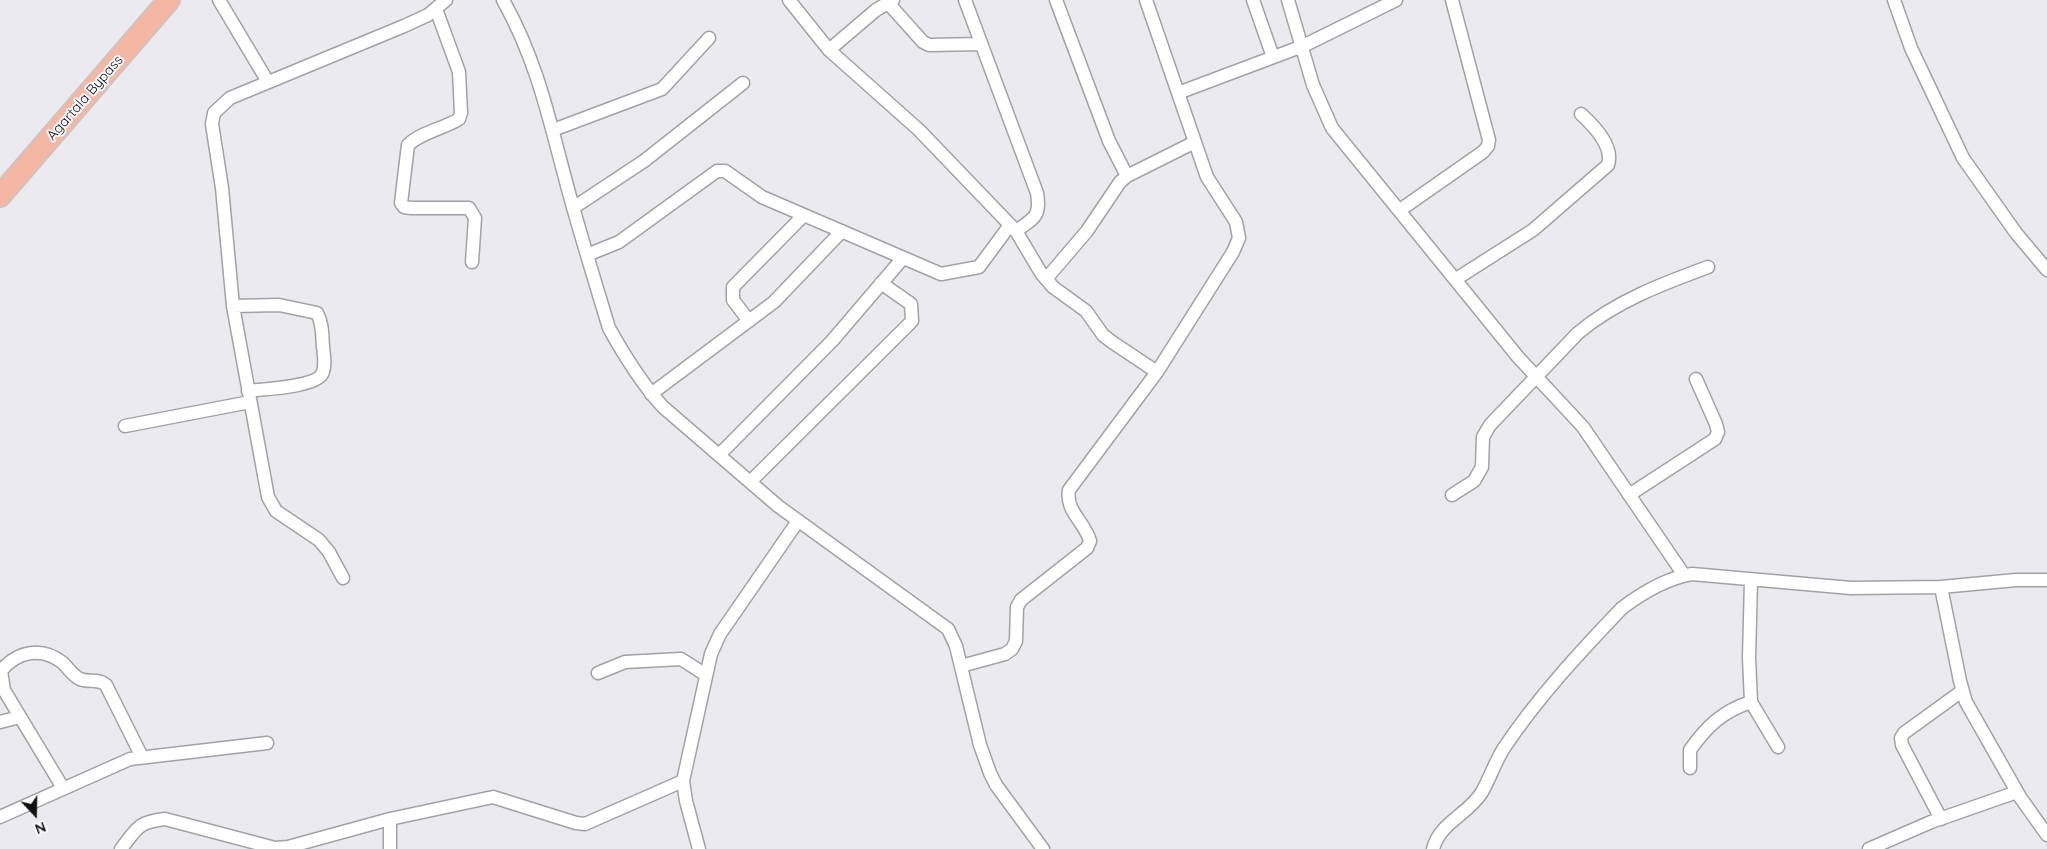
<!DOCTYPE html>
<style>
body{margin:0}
#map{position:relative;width:2047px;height:849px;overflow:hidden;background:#ebebef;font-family:Quicksand,sans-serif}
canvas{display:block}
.north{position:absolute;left:10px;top:789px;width:50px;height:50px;-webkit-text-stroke:4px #f8f8fc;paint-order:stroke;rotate:159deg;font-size:14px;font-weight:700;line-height:20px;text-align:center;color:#111112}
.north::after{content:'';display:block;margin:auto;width:18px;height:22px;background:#111112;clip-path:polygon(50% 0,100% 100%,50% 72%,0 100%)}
</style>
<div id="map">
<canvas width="2047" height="849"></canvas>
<div class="north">N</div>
</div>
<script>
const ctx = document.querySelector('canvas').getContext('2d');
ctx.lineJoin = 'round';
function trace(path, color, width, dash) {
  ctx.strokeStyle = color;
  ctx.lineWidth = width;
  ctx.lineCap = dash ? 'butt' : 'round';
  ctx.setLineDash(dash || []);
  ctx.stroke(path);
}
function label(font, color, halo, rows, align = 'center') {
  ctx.font = font + ' Quicksand,sans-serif';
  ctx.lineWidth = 4;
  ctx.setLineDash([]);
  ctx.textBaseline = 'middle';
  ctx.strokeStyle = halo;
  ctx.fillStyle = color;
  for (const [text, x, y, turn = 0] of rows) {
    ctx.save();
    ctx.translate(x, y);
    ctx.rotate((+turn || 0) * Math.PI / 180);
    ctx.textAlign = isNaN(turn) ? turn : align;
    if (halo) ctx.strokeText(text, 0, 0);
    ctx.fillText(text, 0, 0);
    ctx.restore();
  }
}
const minor = new Path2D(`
 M219 0 268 82
 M503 0C540 66 551 129 571 200 583 243 596 285 609 328 624 355 642 384 663 407L778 506 948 629 956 646 980 745 990 773 996 785 1043 849
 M789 0 829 50 919 130 1016 231 1041 273 1053 287 1086 311 1103 335 1112 342 1157 372
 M965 0 1037 193C1041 217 1034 218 1016 231
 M1056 0 1109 141 1127 176
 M1253 0 1273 57
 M1288 0 1313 85 1332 128 1518 357 1583 427 1684 575
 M1894 0 1911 48 1963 158 2016 233 2047 270
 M888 3 923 42 929 45 981 44
 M436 9 459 72 461 113 459 119C443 129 421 132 408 145L401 203 404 207 411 208H469L475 218 472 262
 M829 50 876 10 893 0
 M1178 93 1303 46 1396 0
 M553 130 662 89 709 38
 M573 208 644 161 743 83
 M1400 210 1483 152 1488 146 1489 140 1452 0
 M587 255 619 242 717 171H725L762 197 941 274 979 267 1010 225
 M1046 279 1087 231 1120 182 1127 176 1195 142
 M1456 279 1533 230 1608 165C1614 146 1594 126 1581 114
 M233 306 279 305 317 313C323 324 322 335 323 347 324 356 326 366 322 374 315 387 264 389 248 391
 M749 321 733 300V287L804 215
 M651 394 774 302 842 231
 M125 426 250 402
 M719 455 832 341 903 258
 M750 482 912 321 911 304 881 283
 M1452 495 1474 481 1482 467 1483 437 1490 425 1578 333C1616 301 1662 284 1708 267
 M1629 495 1715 439 1718 432 1716 424 1696 379
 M343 578 329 552 319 540 276 511 268 497 233 306 222 188 212 124 214 113 230 98 404 26 428 15 446 0
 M1751 580 1749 658 1751 702 1778 747
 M1941 587 1960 681 1966 702 2020 797 2047 835
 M961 666 1005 654 1012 649 1016 641 1017 607 1021 600 1087 548 1090 541C1085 522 1065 511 1069 490L1157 372 1233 252 1239 238 1236 222 1207 177 1146 0
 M598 673 625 662 681 659 706 675
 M0 722 20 717
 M1690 768V750C1707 726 1723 711 1751 702
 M63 788 4 690 1 671C17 651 42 646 63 663 68 668 73 676 80 679 89 683 98 678 106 685L142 757
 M0 817 130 759 267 743
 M1941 819 1902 745 1901 738 1904 733 1962 691
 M121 849C137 828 138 822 165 819L275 848 288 847 390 819 493 797 576 823 585 824 683 781
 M390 849V819
 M699 849 686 801 683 781 711 654 720 634 798 521
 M1433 849C1440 822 1468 815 1482 792 1490 778 1495 762 1504 748 1538 697 1580 652 1622 608 1642 593 1668 578 1692 574L1851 588 1941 587 2016 580H2047
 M1869 849 1931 822 2017 792`);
const trunk = new Path2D(`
 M0 196 169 0`);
const streetNames = [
 ["Agartala Bypass",85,98,-49]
];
trace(minor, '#a2a2a6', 15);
trace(trunk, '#c6c6c6', 24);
trace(minor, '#fff', 12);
trace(trunk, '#f4b7a4', 21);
label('14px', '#111112', '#f8f8fc', streetNames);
</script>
